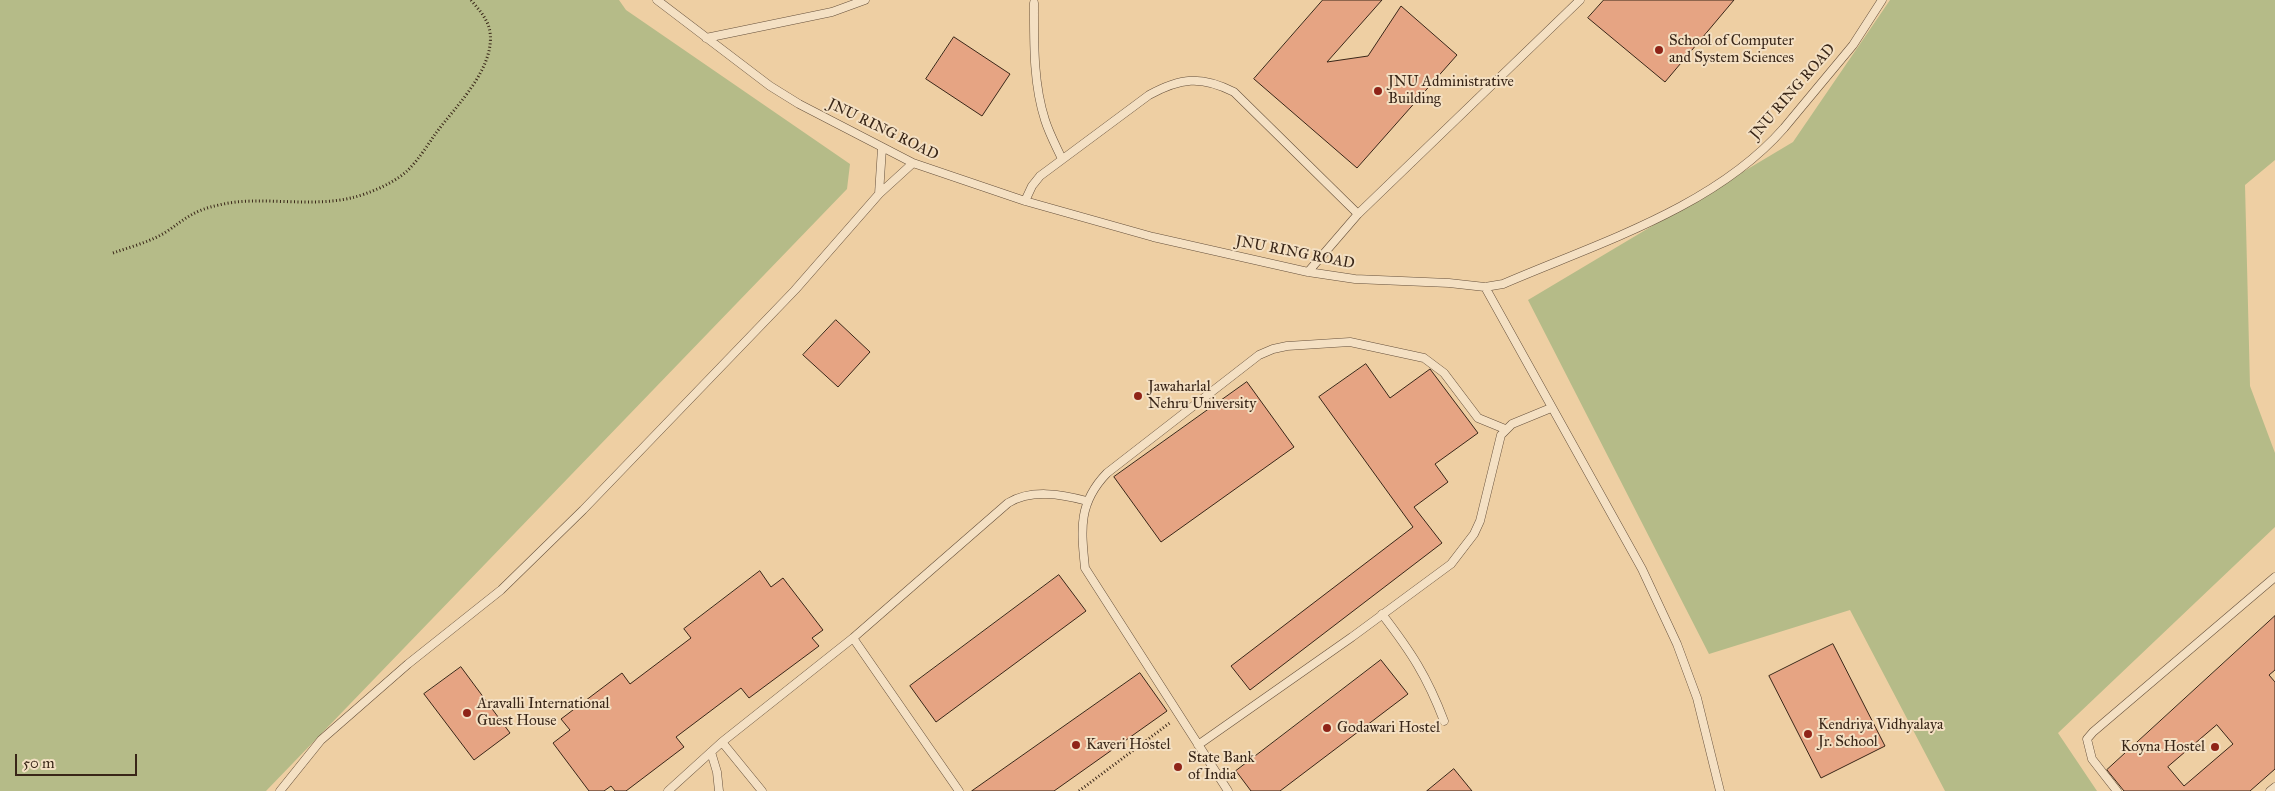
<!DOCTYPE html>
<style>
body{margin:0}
#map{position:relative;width:2275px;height:791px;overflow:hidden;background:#eecfa3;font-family:"IM FELL Great Primer",serif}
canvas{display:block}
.scale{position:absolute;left:15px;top:754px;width:122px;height:22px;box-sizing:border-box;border:2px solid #392618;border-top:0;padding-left:6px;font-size:15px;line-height:18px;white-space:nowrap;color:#392618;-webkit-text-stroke:4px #f4e0c3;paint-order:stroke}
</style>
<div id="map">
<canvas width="2275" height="791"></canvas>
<div class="scale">50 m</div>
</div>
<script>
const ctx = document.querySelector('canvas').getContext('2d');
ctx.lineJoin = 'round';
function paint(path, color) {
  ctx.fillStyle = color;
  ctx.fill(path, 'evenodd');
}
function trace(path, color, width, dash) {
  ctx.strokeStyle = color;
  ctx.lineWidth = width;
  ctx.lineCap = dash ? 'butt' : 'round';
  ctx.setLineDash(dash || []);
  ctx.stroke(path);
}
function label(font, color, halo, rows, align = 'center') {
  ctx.font = font + ' "IM FELL Great Primer",serif';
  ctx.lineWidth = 4;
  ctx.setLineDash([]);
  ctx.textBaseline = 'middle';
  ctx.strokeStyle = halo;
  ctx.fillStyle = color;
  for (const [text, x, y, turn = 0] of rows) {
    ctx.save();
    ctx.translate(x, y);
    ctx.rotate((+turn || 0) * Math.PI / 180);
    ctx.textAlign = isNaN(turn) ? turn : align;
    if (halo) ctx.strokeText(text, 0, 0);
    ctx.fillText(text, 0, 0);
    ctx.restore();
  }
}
const green = new Path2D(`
 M0 0H619L626 10 850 164 847 189 266 791H0Z
 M1890 0H2275V160L2245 185 2250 386 2275 453V527L2058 733 2097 791H1945L1850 610 1709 654 1528 300 1793 142Z`);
const building = new Path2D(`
 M1323 0H1382L1327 62 1368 56 1401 6 1457 55 1357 168 1254 79Z
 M1604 0H1734L1665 82 1588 18Z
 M954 37 1010 74 982 116 926 79Z
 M836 320 870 352 838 387 803 355Z
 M1366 364 1390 398 1430 369 1478 433 1435 464 1448 482 1414 507 1442 543 1250 690 1231 666 1413 527 1319 397Z
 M1247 382 1294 447 1161 542 1114 477Z
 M760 571 771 587 783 578 823 630 812 638 819 646 749 698 741 688 676 737 684 747 626 791H615L611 786 604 791H589L553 743 570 730 561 719 622 673 630 684 691 638 684 629Z
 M1059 575 1086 611 936 722 910 686Z
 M2275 616V670L2269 675 2275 682V769L2250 791H2124L2107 770ZM2217 725 2233 744 2184 786 2168 767Z
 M1833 644 1885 746 1821 778 1769 676Z
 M1381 660 1408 694 1280 791H1251L1236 771Z
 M461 667 510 733 474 760 424 694Z
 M1140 673 1167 711 1054 791H972Z
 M1454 769 1472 791H1427Z`);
const path = new Path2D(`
 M113 253C130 247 150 242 166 232 185 219 194 210 219 205 259 195 307 208 351 198 368 194 392 184 406 172 417 162 427 146 436 133 455 107 495 69 490 32 488 19 479 10 471 0
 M1079 791 1171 722`);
const lane = new Path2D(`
 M657 0 770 86 799 104 913 163 1025 201 1153 237 1308 272 1355 279 1449 283 1485 287 1503 284C1598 243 1714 208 1784 128L1853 45 1882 0
 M1034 3C1034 41 1033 83 1045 120 1049 133 1056 146 1062 159
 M706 38 832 12 865 0
 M879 194 913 163
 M1025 201 1032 186 1040 176 1149 95C1180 78 1201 75 1234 92L1358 214
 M1308 272 1358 214 1580 0
 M1485 287 1642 569 1677 644 1697 698 1720 791
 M1382 614C1411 652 1427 676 1444 721
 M853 638 959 791
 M722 742 762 791
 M1198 745 1352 637 1451 564 1474 534 1480 521 1501 435 1512 424 1551 408
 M711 752 717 772 719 791
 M280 791 321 740 408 664 501 590 583 510 795 290 879 194 882 148
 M668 791 722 742 853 638 1008 503C1031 489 1061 494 1087 501
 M1228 791 1085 568C1081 529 1078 503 1107 473L1259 355 1273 349 1287 346 1350 342 1424 358 1444 373 1478 418 1505 429
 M2117 791 2092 759 2087 739 2093 732 2275 577
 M2270 791 2275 787`);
const markers = [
 [1659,50,5,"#8f2418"],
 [1378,91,5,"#8f2418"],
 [1138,396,5,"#8f2418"],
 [467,713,5,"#8f2418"],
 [1327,728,5,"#8f2418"],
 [1808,734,5,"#8f2418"],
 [1076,745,5,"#8f2418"],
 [2215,747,5,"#8f2418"],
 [1178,767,5,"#8f2418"]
];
const poiNames = [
 ["School of Computer",1669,41],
 ["and System Sciences",1669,58],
 ["JNU Administrative",1388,82],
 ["Building",1388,99],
 ["Jawaharlal",1148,387],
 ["Nehru University",1148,404],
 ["Aravalli International",477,704],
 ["Guest House",477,721],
 ["Kendriya Vidhyalaya",1818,725],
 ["Jr. School",1818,742],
 ["Godawari Hostel",1337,728],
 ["Kaveri Hostel",1086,745],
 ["Koyna Hostel",2205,747,"right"],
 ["State Bank",1188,758],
 ["of India",1188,775]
];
const streetNames = [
 ["JNU RING ROAD",1793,92,-49],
 ["JNU RING ROAD",883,130,26],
 ["JNU RING ROAD",1295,253,11]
];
paint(green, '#b5bb88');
paint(building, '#e6a483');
trace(building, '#392618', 1);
trace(lane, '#66503b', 9);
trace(path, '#392618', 3, [1, 2.5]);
trace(lane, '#f4e0c3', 8);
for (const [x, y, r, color] of markers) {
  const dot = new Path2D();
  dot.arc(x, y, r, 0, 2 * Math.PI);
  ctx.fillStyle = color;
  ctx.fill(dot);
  trace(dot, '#f4e0c3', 2);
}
label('15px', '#392618', '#f4e0c3', poiNames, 'left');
label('15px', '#392618', '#f4e0c3', streetNames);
</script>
